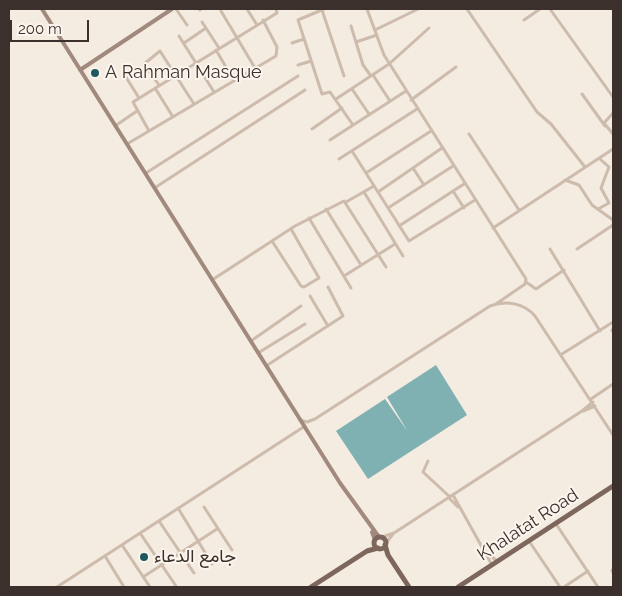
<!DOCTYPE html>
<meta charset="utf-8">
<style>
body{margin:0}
#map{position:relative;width:622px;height:596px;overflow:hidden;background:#f4ebe1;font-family:Raleway,sans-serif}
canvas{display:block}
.frame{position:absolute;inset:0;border:10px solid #3b302b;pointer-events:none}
.scale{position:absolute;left:10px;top:20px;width:79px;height:22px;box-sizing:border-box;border:2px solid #3b302b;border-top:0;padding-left:6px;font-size:15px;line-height:18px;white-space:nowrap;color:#3b302b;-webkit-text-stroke:4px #fbf5ee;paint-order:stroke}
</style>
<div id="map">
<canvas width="622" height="596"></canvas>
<div class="frame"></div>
<div class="scale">200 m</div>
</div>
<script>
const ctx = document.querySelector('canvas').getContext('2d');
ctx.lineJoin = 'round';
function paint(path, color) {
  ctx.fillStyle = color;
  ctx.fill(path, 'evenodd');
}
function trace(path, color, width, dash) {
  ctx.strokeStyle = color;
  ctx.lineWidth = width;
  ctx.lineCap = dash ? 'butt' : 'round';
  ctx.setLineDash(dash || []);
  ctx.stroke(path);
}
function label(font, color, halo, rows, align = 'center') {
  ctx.font = font + ' Raleway,Vazirmatn,sans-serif';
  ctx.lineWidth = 4;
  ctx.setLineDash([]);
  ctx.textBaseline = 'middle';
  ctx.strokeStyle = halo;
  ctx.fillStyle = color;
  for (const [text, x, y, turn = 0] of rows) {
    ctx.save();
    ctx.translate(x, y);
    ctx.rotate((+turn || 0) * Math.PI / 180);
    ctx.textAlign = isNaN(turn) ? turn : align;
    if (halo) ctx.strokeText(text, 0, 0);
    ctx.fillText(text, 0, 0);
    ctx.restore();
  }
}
const water = new Path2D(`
 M436 365 467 415 368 479 336 431 385 399 408 432 387 397Z`);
const street = new Path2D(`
 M176 9 187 25
 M199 9 200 10
 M247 9 257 25
 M324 9 298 20 322 94 330 92 353 125
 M367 9 384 55 526 279 525 284 496 304
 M467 9 537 112 551 124 585 167
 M550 9 613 97
 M322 10 344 76
 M221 11 255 68
 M524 20 540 9
 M202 22 219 48
 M351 26 363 65 371 76
 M375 30 418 9
 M179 36 214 92
 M356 42 377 35
 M184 43 206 28
 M292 43 304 39
 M216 50 234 81
 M298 65 311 61
 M124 74 139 98
 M373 75 390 101
 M159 85 144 64 160 51 194 104
 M155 88 173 117
 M352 89 369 114
 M582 94 605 126
 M336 99 389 64 429 28
 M411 100 456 67
 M613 113 604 123 613 134
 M115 126 137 111
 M312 129 342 108
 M149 131 133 102 277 13 276 9
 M469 134 519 210
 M330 140 406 91
 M127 144 276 56 277 47 263 20
 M352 151 409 241 475 200
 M339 159 417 109
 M413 168 424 185
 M146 173 298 76
 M366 173 431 131
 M565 180 579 185 592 205 613 220
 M156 187 305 90
 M453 191 464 208
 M364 192 403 256
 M378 192 442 148
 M346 202 374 186
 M388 208 453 166
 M326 209 361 265
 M598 209 609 203 601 188 609 167 600 159
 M309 218 351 288
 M399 226 464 184
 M493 228 613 149
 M272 241 301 286 304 287 319 278 291 229
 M550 249 600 331
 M577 249 613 225
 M344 276 395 244
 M212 280 295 226 344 201 386 267
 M526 282 536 289 564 270
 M310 296 328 326
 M612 330 613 332
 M251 341 301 306
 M258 353 305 324
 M562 354 613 322
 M266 366 343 316 328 287
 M591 399 613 384
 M583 411 595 406
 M300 420 307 422 315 419 490 306C506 300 524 303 535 316L613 435
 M428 461 423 472 450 497
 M453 495 492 565
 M449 498 458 507
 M204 507 232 550
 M178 508 212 564
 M159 521 194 573
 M556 524 598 587
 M140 533 176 586
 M382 537 394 533 582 411 593 402
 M529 541 560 587
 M386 543 393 534
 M122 545 150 587
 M486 552 497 561
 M105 556 124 587
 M612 570 613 573
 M143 577 217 529
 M57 587 305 426
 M564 587 588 571`);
const secondary = new Path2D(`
 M42 9 340 483 379 537
 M80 70 172 9
 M372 532 375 540`);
const primary = new Path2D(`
 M374 543a6 6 0 1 1 12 0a6 6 0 1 1-12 0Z
 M385 545 388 555 409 587
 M311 587 367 551 378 548
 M458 587 613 486`);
const markers = [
 [95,73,5,"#1f5a5e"],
 [144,557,5,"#1f5a5e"]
];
const poiNames = [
 ["A Rahman Masque",105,73],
 ["جامع الدعاء",154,557]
];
const streetNames = [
 ["Khalatat Road",528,525,-33]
];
paint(water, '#7fb0b2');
trace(street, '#cdbbac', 3);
trace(secondary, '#a18a7d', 4);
trace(primary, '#7d675c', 5);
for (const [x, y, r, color] of markers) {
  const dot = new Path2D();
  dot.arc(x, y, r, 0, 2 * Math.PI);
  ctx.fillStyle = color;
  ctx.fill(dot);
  trace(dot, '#fbf5ee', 2);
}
label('18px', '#3b302b', '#fbf5ee', poiNames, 'left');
label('18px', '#3b302b', '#fbf5ee', streetNames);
</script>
